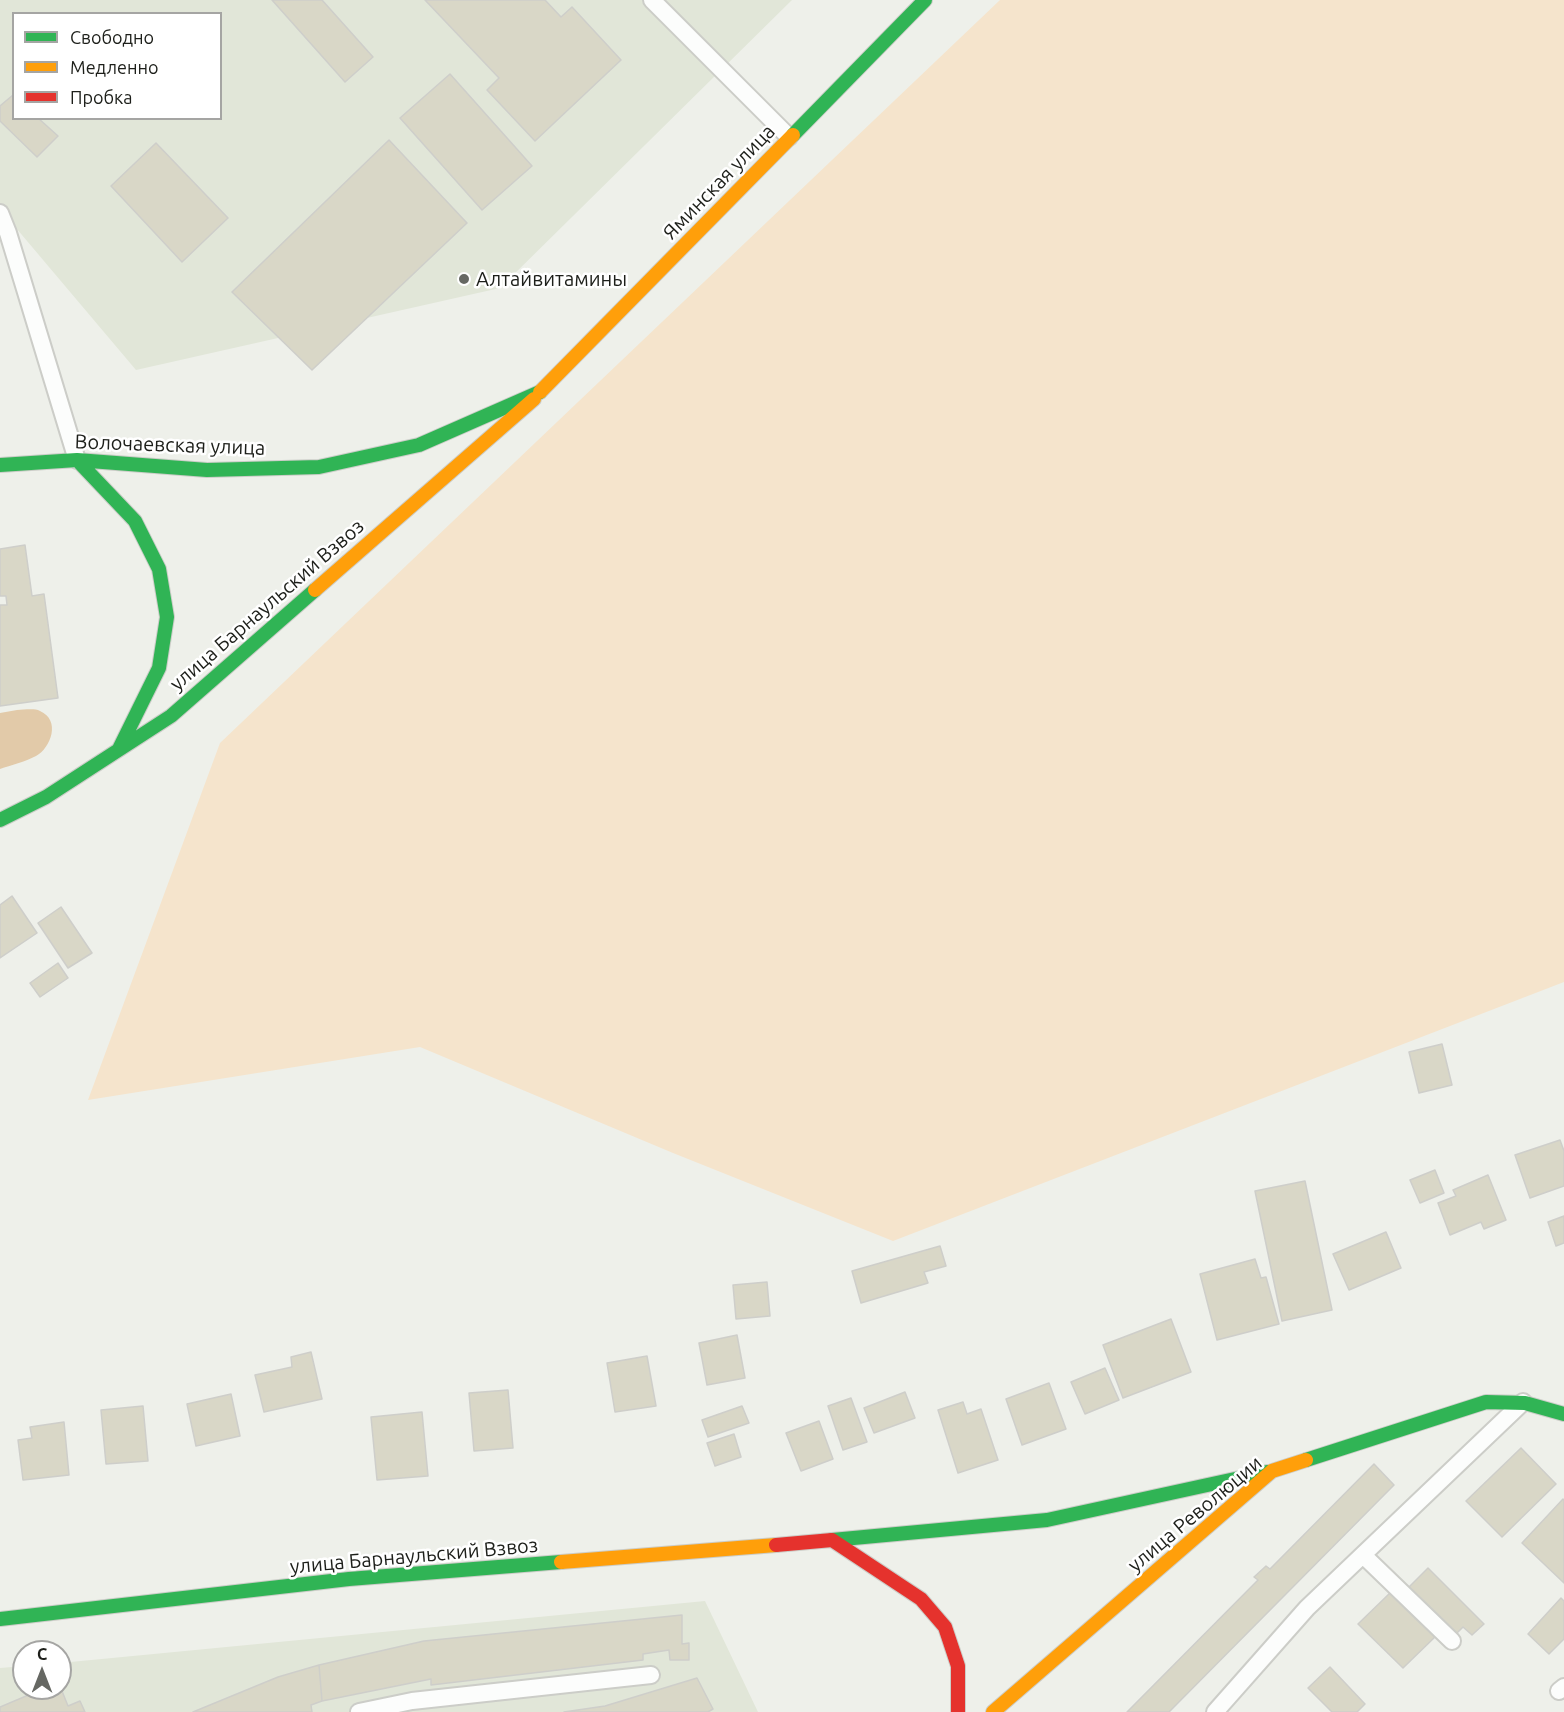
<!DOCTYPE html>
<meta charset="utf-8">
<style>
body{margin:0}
#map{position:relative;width:1564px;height:1712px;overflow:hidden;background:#eef0ea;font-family:Ubuntu,sans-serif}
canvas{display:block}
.legend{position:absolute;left:12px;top:12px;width:210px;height:108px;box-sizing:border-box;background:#fff;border:2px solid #a5a5a3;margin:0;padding:8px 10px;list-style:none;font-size:18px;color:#1d1f1a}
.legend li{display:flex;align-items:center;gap:12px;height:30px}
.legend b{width:30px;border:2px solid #a5a5a3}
.north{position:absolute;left:12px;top:1640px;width:60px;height:60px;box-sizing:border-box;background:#fff;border:2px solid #a5a5a3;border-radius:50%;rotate:0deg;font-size:16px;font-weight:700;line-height:24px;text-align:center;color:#1d1f1a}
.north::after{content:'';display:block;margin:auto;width:21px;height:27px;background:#666863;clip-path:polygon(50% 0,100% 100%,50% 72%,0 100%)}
</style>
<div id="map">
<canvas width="1564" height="1712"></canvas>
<ul class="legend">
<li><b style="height:8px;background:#30b455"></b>Свободно</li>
<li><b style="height:8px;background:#ff9f0a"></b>Медленно</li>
<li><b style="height:8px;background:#e5322d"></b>Пробка</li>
</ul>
<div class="north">С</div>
</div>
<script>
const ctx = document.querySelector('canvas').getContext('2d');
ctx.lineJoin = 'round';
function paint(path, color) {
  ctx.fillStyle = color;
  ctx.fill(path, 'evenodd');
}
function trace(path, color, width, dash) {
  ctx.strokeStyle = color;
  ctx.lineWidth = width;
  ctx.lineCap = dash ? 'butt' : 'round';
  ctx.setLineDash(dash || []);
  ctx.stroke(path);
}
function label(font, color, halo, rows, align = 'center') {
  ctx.font = font + ' Ubuntu,sans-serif';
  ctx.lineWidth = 5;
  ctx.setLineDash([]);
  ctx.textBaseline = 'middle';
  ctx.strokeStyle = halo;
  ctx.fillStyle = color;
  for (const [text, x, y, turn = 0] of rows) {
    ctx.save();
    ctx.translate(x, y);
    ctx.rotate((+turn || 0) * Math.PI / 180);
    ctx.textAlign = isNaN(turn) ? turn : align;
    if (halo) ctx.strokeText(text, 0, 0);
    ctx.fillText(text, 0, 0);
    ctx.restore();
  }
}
const built = new Path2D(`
 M0 0H792L500 288 136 370 0 209ZM14 14H220V118H14Z
 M705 1601 758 1712H0V1668L24 1666V1688H60V1663Z`);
const green = new Path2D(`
 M1000 0H1564V982L893 1241 673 1153 420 1047 88 1100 220 743Z`);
const forest = new Path2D(`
 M17 710C24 710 34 708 40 711 61 720 51 748 36 756 25 762 11 765 0 769V713Z`);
const building = new Path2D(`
 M272 0H322L373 57 345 82Z
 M425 0H545L561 17 572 7 621 60 535 141 487 90 499 78Z
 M450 74 532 166 482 210 400 118Z
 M13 95 14 118H38L58 136 37 157 0 121V106Z
 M389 140 467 223 312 370 232 292Z
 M156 143 228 218 182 262 111 186Z
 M25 545 32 596 44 594 58 698 0 706V605H7L6 596H0V549Z
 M12 896 37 933 0 958V905Z
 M61 907 92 953 68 968 38 923Z
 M58 963 68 978 40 997 30 983Z
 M1442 1044 1452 1085 1419 1093 1409 1052Z
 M1560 1140 1564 1151V1186L1530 1198 1515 1155Z
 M1435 1170 1444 1193 1420 1203 1410 1180Z
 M1488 1175 1506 1220 1484 1229 1481 1222 1450 1235 1438 1203 1456 1196 1453 1190Z
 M1305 1181 1332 1310 1282 1321 1255 1191Z
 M1564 1216V1243L1556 1246 1548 1222Z
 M1386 1232 1401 1268 1349 1290 1333 1254Z
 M940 1246 946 1266 924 1272 928 1283 861 1303 852 1271Z
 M1255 1259 1261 1278 1266 1277 1279 1324 1217 1340 1200 1274Z
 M767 1282 770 1316 736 1319 733 1285Z
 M1171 1319 1191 1372 1123 1398 1103 1345Z
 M737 1335 745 1378 707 1385 699 1343Z
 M311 1352 322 1399 264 1412 255 1375 292 1367 291 1357Z
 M647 1356 656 1406 615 1412 607 1363Z
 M1105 1368 1119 1400 1085 1414 1071 1382Z
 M1049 1383 1066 1429 1022 1445 1006 1399Z
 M508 1390 513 1448 474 1451 469 1393Z
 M905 1392 915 1418 874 1433 864 1408Z
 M231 1394 240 1436 196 1446 187 1404Z
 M851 1398 867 1442 843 1450 828 1406Z
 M963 1402 967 1414 981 1409 998 1460 958 1473 938 1410Z
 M143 1406 148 1461 106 1464 101 1410Z
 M742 1406 749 1423 708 1437 702 1420Z
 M422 1412 428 1476 377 1480 371 1417Z
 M819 1421 833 1459 801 1471 786 1433Z
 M64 1422 69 1475 23 1480 18 1440 32 1438 30 1427Z
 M734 1434 741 1457 715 1466 707 1443Z
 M1521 1448 1556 1484 1502 1537 1466 1501Z
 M1374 1464 1394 1485 1169 1712H1127L1258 1580 1254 1577 1266 1566 1270 1569Z
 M1563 1499 1564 1500V1583L1522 1543Z
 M1428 1568 1484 1624 1472 1635 1463 1627 1456 1634 1409 1587Z
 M1392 1591 1436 1636 1403 1668 1358 1624Z
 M1561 1598 1564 1601V1639L1549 1654 1528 1634Z
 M682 1615V1644L689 1643V1660H670L669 1650 643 1654V1660L431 1685V1679L322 1701 319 1665 424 1641Z
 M319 1665 322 1701 311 1705 312 1712H193L278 1677Z
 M1330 1667 1365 1704 1357 1712H1332L1308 1688Z
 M697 1678 713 1709 708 1712H564L605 1706Z
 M60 1686 68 1706 80 1701 85 1712H0V1707L45 1688H60Z`);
const lane = new Path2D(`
 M652 0 789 137
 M0 213 8 233 77 460
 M1363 1555 1452 1641
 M1559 1691 1564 1687
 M359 1712 412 1701 651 1675
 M1215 1712 1307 1608 1523 1402`);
const fast = new Path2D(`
 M793 135 925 0
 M77 460 135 521 159 569 167 617 159 668 119 749
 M0 465 77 460 207 470 319 467 419 445 540 392
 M0 820 46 797 171 716 315 590
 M1306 1460 1486 1402 1525 1403 1564 1414
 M832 1540 1047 1520 1267 1472
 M0 1619 349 1579 561 1562`);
const slow = new Path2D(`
 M540 392 793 135
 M315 590 534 399
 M561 1562 776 1545
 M993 1712 1272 1471 1306 1460`);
const jam = new Path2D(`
 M776 1545 832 1540 921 1599 945 1627 958 1666V1712`);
const markers = [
 [464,279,6,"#666863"]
];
const streetNames = [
 ["Яминская улица",719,182,-46],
 ["Волочаевская улица",170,445,2],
 ["улица Барнаульский Взвоз",267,605,-41],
 ["улица Революции",1195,1514,-40],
 ["улица Барнаульский Взвоз",414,1556,-5]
];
const poiNames = [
 ["Алтайвитамины",476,279]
];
paint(built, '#e1e6d8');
paint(green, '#f5e4cc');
paint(forest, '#e2caa9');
paint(building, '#d9d7c7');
trace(building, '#cececa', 1.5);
trace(lane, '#cccdc8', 20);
trace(fast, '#cccdc8', 16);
trace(slow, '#cccdc8', 16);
trace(jam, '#cccdc8', 16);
trace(lane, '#fcfdfc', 16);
trace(fast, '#30b455', 14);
trace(slow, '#ff9f0a', 14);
trace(jam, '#e5322d', 14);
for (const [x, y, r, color] of markers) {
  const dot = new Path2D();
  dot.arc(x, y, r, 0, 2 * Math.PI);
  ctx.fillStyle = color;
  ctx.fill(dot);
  trace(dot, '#fff', 2);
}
label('20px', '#1d1f1a', '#fff', streetNames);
label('20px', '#1d1f1a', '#fff', poiNames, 'left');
</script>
